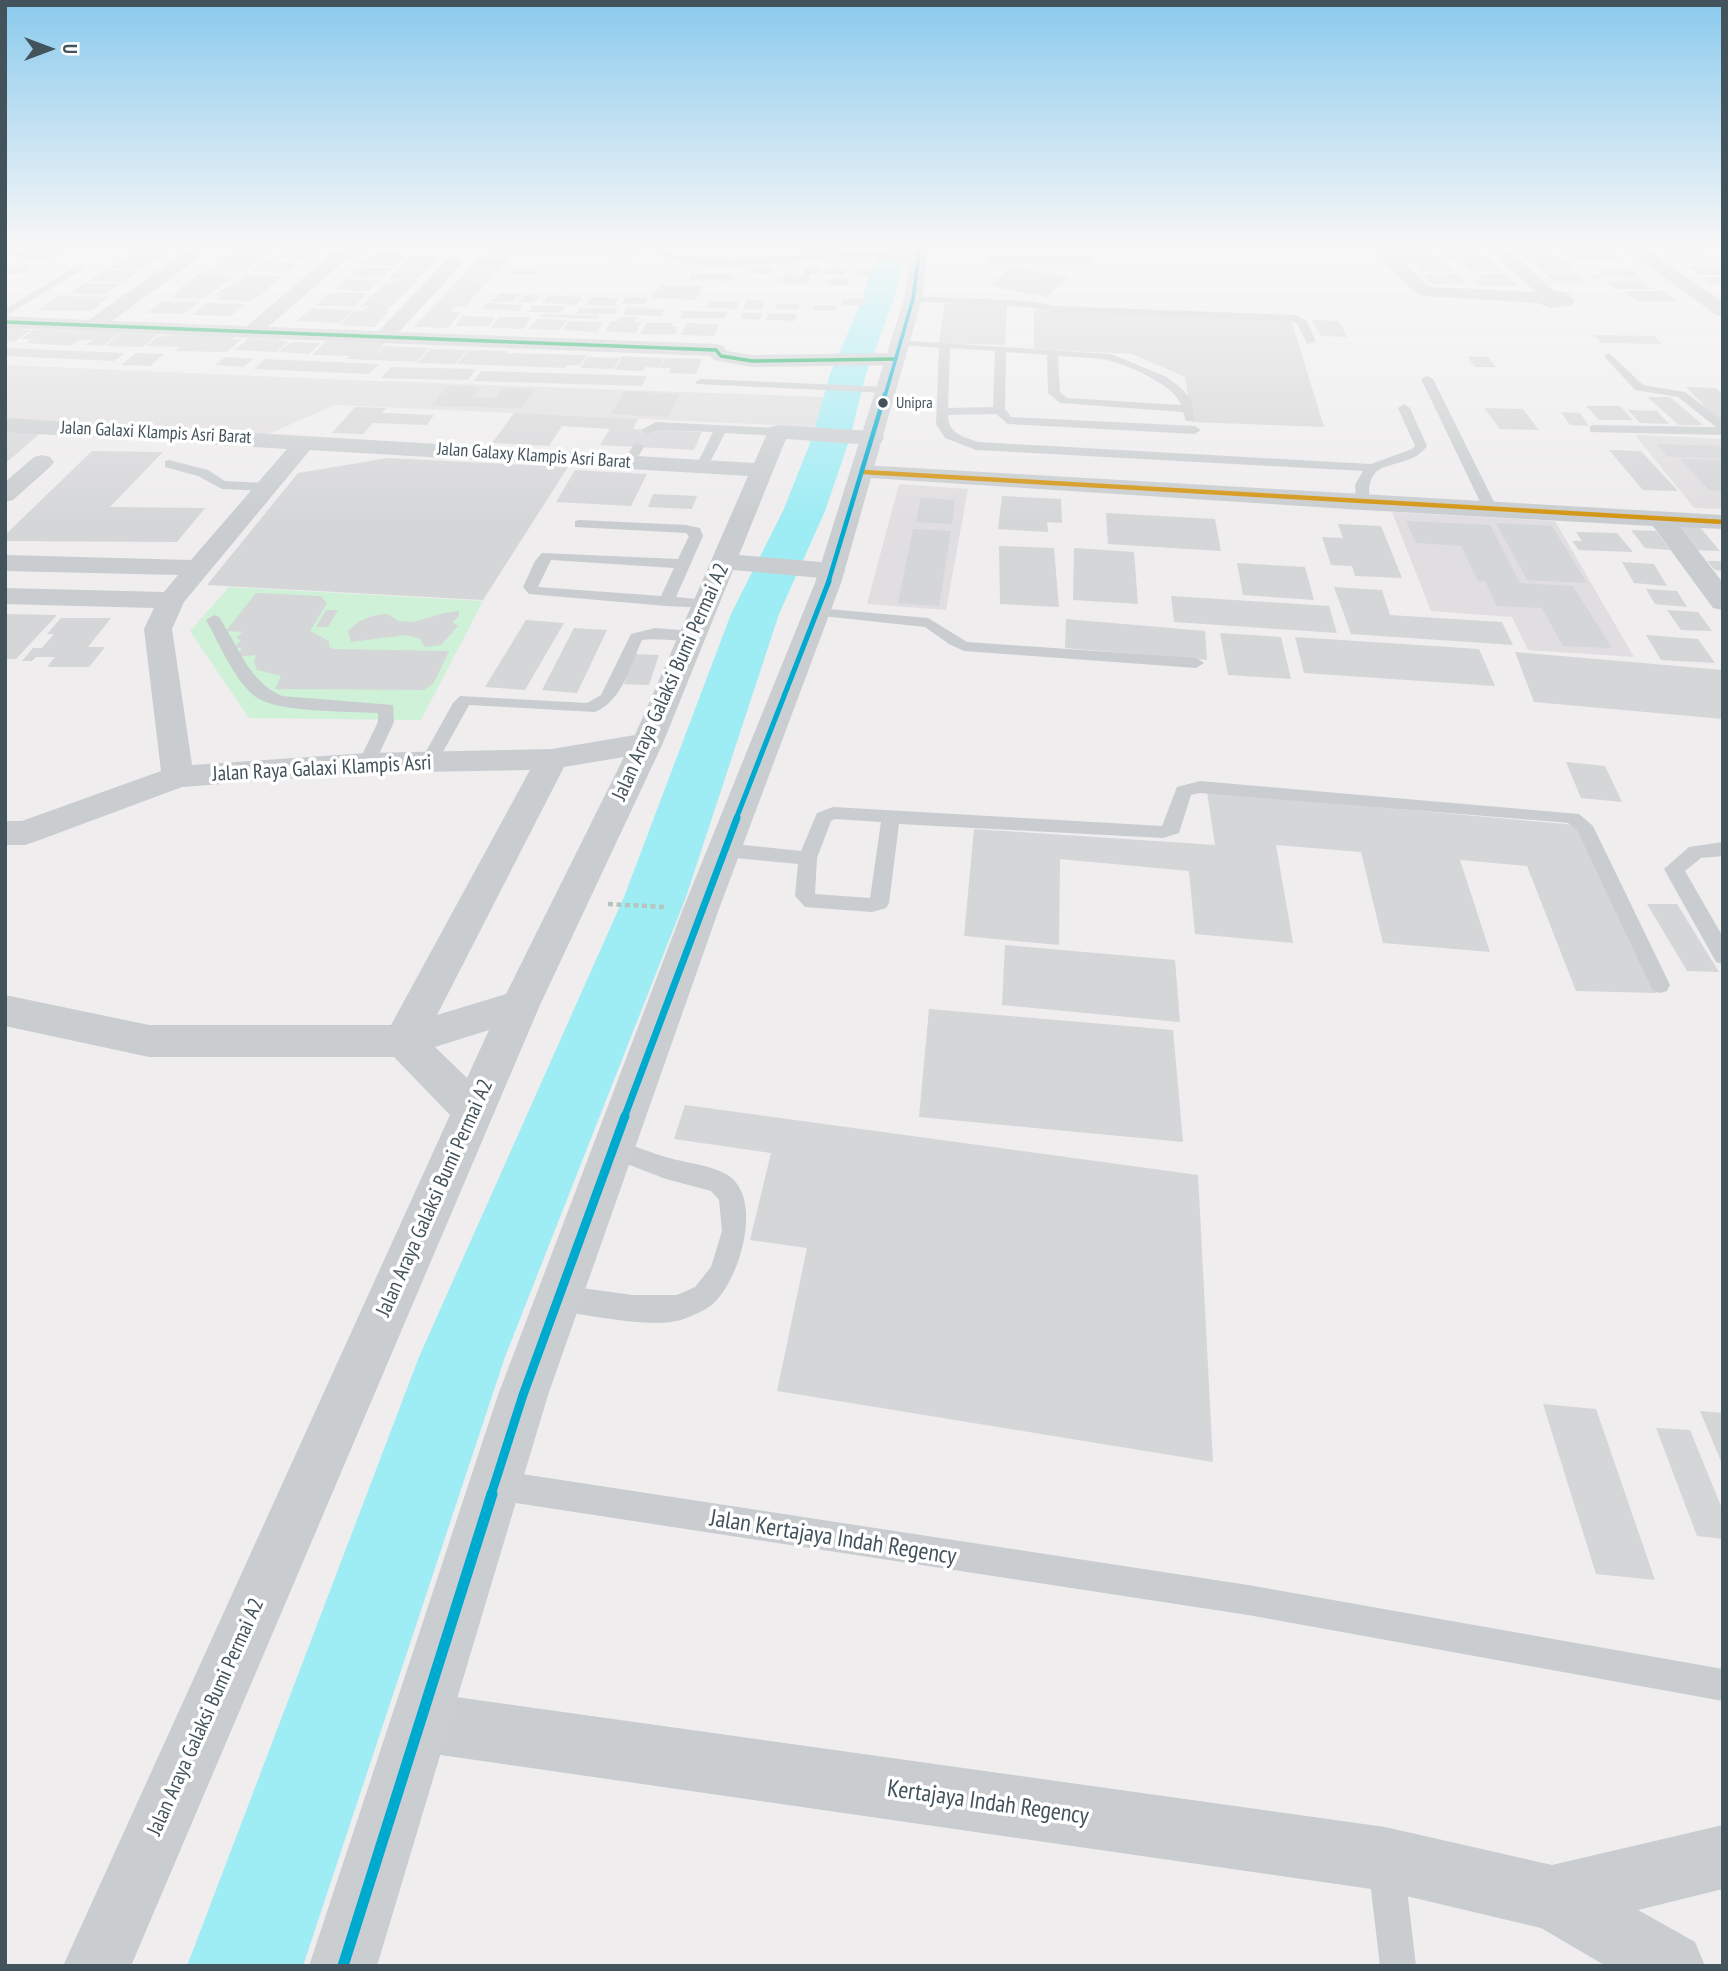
<!DOCTYPE html>
<style>
body{margin:0}
#map{position:relative;width:1728px;height:1971px;overflow:hidden;background:#efedee;font-family:"PT Sans Narrow",sans-serif}
canvas{display:block}
.frame{position:absolute;inset:0;border:7px solid #43535c;pointer-events:none}
.north{position:absolute;left:14px;top:14px;width:70px;height:70px;-webkit-text-stroke:5px #fff;paint-order:stroke;rotate:90deg;font-size:19px;font-weight:700;line-height:28px;text-align:center;color:#43535c}
.north::after{content:'';display:block;margin:auto;width:24px;height:32px;background:#43535c;clip-path:polygon(50% 0,100% 100%,50% 72%,0 100%)}
</style>
<div id="map">
<canvas width="1728" height="1971"></canvas>
<div class="frame"></div>
<div class="north">U</div>
</div>
<script>
const ctx = document.querySelector('canvas').getContext('2d');
ctx.lineJoin = 'round';
function paint(path, color) {
  ctx.fillStyle = color;
  ctx.fill(path, 'evenodd');
}
function trace(path, color, width, dash) {
  ctx.strokeStyle = color;
  ctx.lineWidth = width;
  ctx.lineCap = dash ? 'butt' : 'round';
  ctx.setLineDash(dash || []);
  ctx.stroke(path);
}
function label(font, color, halo, rows, align = 'center') {
  ctx.font = font + ' "PT Sans Narrow",sans-serif';
  ctx.lineWidth = 7;
  ctx.setLineDash([]);
  ctx.textBaseline = 'middle';
  ctx.strokeStyle = halo;
  ctx.fillStyle = color;
  for (const [text, x, y, turn = 0] of rows) {
    ctx.save();
    ctx.translate(x, y);
    ctx.rotate((+turn || 0) * Math.PI / 180);
    ctx.textAlign = isNaN(turn) ? turn : align;
    if (halo) ctx.strokeText(text, 0, 0);
    ctx.fillText(text, 0, 0);
    ctx.restore();
  }
}
const education = new Path2D(`
 M5 365 351 380 825 397 818 427 334 405 269 434 5 419Z
 M1635 435 1723 439V509L1694 508Z
 M899 484 968 489 946 610 867 604Z
 M1392 512 1555 521 1634 657 1528 650 1512 617 1431 611Z`);
const green = new Path2D(`
 M229 587 483 601 421 720 249 718 190 631Z`);
const river = new Path2D(`
 M879 246H908L893 302 866 374 850 438 825 511 779 614 686 897 505 1357 303 1966H187L419 1357 624 897 731 614 783 511 812 438 830 374 861 302Z`);
const building = new Path2D(`
 M31 246H71L47 260 17 258 21 256 15 255Z
 M144 246H178L142 269 109 268Z
 M482 246H647L643 252 629 251 625 257 478 250Z
 M1384 246H1425L1455 272H1423L1414 262H1399Z
 M1435 246H1474L1503 271 1472 272 1462 262 1475 261H1451Z
 M1511 246H1546L1574 271H1544Z
 M1662 247H1693L1718 262H1678Z
 M239 249H272L246 271 208 272Z
 M285 249 315 250 312 252H318L312 258 303 260 272 259Z
 M1559 249H1610L1625 260H1572Z
 M333 250 366 251 355 259 322 258Z
 M376 252 407 254 394 266 361 265Z
 M413 254 443 255 417 279 389 278Z
 M989 254 1092 256 1094 266 988 263Z
 M480 257 509 258 488 282 462 281 485 283 465 307 455 306 450 312H461L448 328 414 327Z
 M265 261 299 262 286 273 251 271Z
 M5 265H34L20 274H5Z
 M1688 266 1721 267 1723 275H1699Z
 M360 267 393 268 381 278 348 277Z
 M753 267H772L770 274 750 273Z
 M1011 267 1068 277 1047 297 989 286Z
 M805 268H820L819 274H811L808 284 781 283 784 274 803 275Z
 M826 268 846 269 844 275 824 274Z
 M513 269H538L535 275H509Z
 M105 270 140 271 123 282 88 281Z
 M856 270H874L872 277 855 276Z
 M1598 270H1632L1641 279 1601 276 1605 279H1596L1591 275 1602 274Z
 M200 273 234 275 229 278H234L201 299 171 298 178 293H174Z
 M1544 273H1577L1588 281H1554Z
 M691 274H734L732 281 689 280Z
 M1457 274 1467 283 1432 284 1423 275Z
 M1477 274H1505L1518 286 1478 285 1473 280H1484Z
 M246 275 283 276 267 289H270L251 301 215 300 221 295H214Z
 M1702 277H1723V284H1712Z
 M345 279 379 280 369 291 335 290Z
 M398 279 418 280 385 312H388L375 327 339 325 354 311H363L369 306H360L385 283H393Z
 M829 279H849V285H828Z
 M1608 281H1642L1653 289H1614L1606 282H1611Z
 M85 283 120 284 104 294 69 293Z
 M660 285 702 286 695 300 652 298Z
 M1622 291H1663L1677 301H1636Z
 M329 293H367L355 306H316Z
 M501 293 520 294 511 302 491 301Z
 M525 295H541L533 303 517 302Z
 M549 295 583 297 577 305 542 303Z
 M58 296 109 297 91 311 39 310Z
 M591 297 619 298 614 306 586 305Z
 M626 297 648 298 645 304H622Z
 M842 299H866V305H842Z
 M746 300H764L763 309H744Z
 M163 301 200 302 184 314 147 313Z
 M710 301 739 302 737 309 707 308Z
 M206 303 245 304 231 316 192 315Z
 M487 303 523 305 518 311 482 309Z
 M945 303 1007 306 1005 345 939 343Z
 M776 304H799V309H775Z
 M532 305 566 306 561 313 528 312Z
 M814 305 837 306 836 311 813 310Z
 M312 308 353 310 339 323 296 321Z
 M579 308H618L615 314H576Z
 M626 308 665 309 661 316 623 315Z
 M1034 310 1291 319 1324 427 1192 422 1185 377 1132 354 1034 349Z
 M682 311 727 312 725 318H680Z
 M743 312 762 313 760 320 741 319Z
 M769 313 797 314 795 321 766 320Z
 M542 314 576 315H599L597 319 540 317Z
 M462 316 495 317 489 326H455Z
 M499 317H531L524 329 491 328Z
 M620 317H637L635 322H641L636 333 605 332 611 321H617Z
 M537 319 567 320 560 330 529 329Z
 M1312 320 1338 321 1348 337 1321 336Z
 M569 321 603 322 597 332 563 330Z
 M646 323H673L672 326 678 327 675 334H640Z
 M686 323 719 324 714 336 681 335Z
 M5 327 23 328 20 330H31L14 342H5Z
 M33 330 60 329 57 331 121 332 103 346 85 345 92 340H80L71 346 26 343 31 339H21Z
 M121 333 158 334 143 347 105 346Z
 M171 335 236 336 233 339H242L227 352 174 351 180 347 146 346 157 337Z
 M1594 335 1654 336 1662 344 1602 343Z
 M249 338 280 339 277 340 289 341 277 352 235 350Z
 M326 341 385 343 373 357 384 346 429 348 417 362 347 359 350 356 312 355Z
 M291 342 321 343 309 354 279 352Z
 M5 348 125 353 114 361 5 356Z
 M430 349 467 350 455 364 418 363Z
 M468 350 507 351 506 353 587 355 580 365H567L565 368 457 364Z
 M136 353 164 354 150 366 121 365Z
 M622 356 638 357 664 358 659 368 645 367 643 371 615 370Z
 M225 357 254 359 243 367 215 365Z
 M587 357 620 358 614 369 581 368Z
 M1468 357H1488L1496 367H1475Z
 M665 358 702 359 696 374 669 373 671 368H660Z
 M265 359 379 364 369 374 254 369Z
 M391 367 476 369 468 380 381 378Z
 M481 371 647 376 642 386 474 381Z
 M448 385 481 387 473 397 496 398 503 388 535 390 522 408 431 406Z
 M1686 387 1716 388 1723 395V420H1718Z
 M624 391 680 394 668 417 611 414Z
 M1647 397H1670L1703 425H1679Z
 M1586 406H1620L1633 420H1599Z
 M355 407 386 408 382 413 434 415 427 425 373 423 363 434 332 433Z
 M1484 408 1523 409 1539 430 1500 429Z
 M1628 410 1657 411 1669 424 1640 423Z
 M1561 412 1580 413 1589 426 1570 425Z
 M514 413 638 419 633 429 702 432 694 450 600 445 610 429 562 426 549 446 492 443Z
 M5 429H45L5 464Z
 M1656 444 1723 446V458L1668 457Z
 M1609 450 1641 451 1678 491 1643 490Z
 M92 451 163 452 110 507 205 508 177 542 5 541V535Z
 M388 458 568 467 483 600 207 585 298 473Z
 M1680 459 1723 460V491L1709 490Z
 M575 470 647 474 631 506 556 502Z
 M653 494 697 496 692 509 648 507Z
 M1002 496 1061 499 1062 523 1047 522 1048 532 998 529Z
 M921 498 955 500 952 524 916 522Z
 M1106 513 1215 519 1221 551 1108 544Z
 M1406 521 1490 525 1520 583 1573 586 1612 648 1563 646 1542 608 1497 606 1485 581H1478L1461 546 1416 543Z
 M1496 523 1552 526 1587 583 1527 580Z
 M1338 524 1381 526 1402 578 1355 576 1352 566 1331 565 1322 537 1343 538Z
 M1665 524 1698 525 1720 551 1687 550Z
 M913 529 951 531 939 606 898 603Z
 M1631 530 1656 531 1670 550 1645 548Z
 M1576 532 1617 533 1633 552 1579 550 1572 541H1582Z
 M999 546 1054 548 1059 607 1000 604Z
 M1074 548 1134 552 1138 604 1073 600Z
 M1707 561H1723V571L1715 570Z
 M1622 562 1654 564 1667 586 1634 583Z
 M1237 563 1305 567 1314 600 1243 595Z
 M1334 587 1382 590 1390 615 1502 622 1513 645 1351 634Z
 M1646 589 1677 591 1687 607 1655 604Z
 M256 593 321 596 327 603 310 631 329 641V647L334 649 449 651 434 683 424 690 275 689 281 676 257 670 254 661 256 655 236 657 242 648H234L241 640 236 638 242 632 226 631Z
 M1171 596 1329 606 1337 633 1174 622Z
 M326 610H338L328 627H316Z
 M1667 610 1698 612 1712 631 1681 630Z
 M459 611V616L452 622 458 626 441 645 425 647 420 639 406 635 351 642 349 635 348 631 358 622 372 616 387 614 399 621 413 622 444 613Z
 M5 614 57 615 16 659H5Z
 M61 618H111L88 647H105L89 667H47L55 657H36L32 661H22L33 648H42L54 634H47Z
 M1066 619 1205 631 1207 660 1065 648Z
 M526 620 564 623 525 690 485 687Z
 M574 628 607 630 577 693 542 690Z
 M1220 633 1281 637 1291 679 1228 675Z
 M1646 635 1698 639 1715 663 1661 660Z
 M1295 637 1479 649 1495 686 1304 673Z
 M1515 652 1723 670V719L1534 702Z
 M635 654 659 655 649 685 624 684Z
 M1566 762 1605 766 1622 802 1581 798Z
 M1207 792 1577 825 1656 993 1576 991 1527 866 1460 860 1490 952 1383 943 1361 852 1276 845 1293 943 1195 934 1189 871 1060 859 1059 945 964 936 974 829 1215 845Z
 M1647 904H1677L1719 972 1687 971Z
 M1005 945 1175 960 1180 1022 1002 1005Z
 M929 1009 1173 1030 1183 1142 919 1117Z
 M685 1105 1198 1175 1213 1462 777 1391 807 1248 750 1240 771 1153 674 1139Z
 M1543 1404 1596 1409 1655 1580 1596 1574Z
 M1700 1411 1723 1413V1466Z
 M1656 1428 1690 1430 1723 1511V1539L1697 1536Z`);
const path = new Path2D(`
 M608 904 666 907`);
const service = new Path2D(`
 M800 246 919 256 924 259 919 262C891 260 861 255 833 257 799 260 682 279 660 251L665 248 673 255 732 260 821 253Z
 M77 266 85 268 5 316V309Z
 M913 296 1027 301 1056 306 1296 315 1307 321 1316 342 1307 344 1298 325 1293 321 1056 312 1027 307 909 301 908 299Z
 M897 340 1111 354 1167 377 1181 388 1192 400 1194 421H1186L1183 412 1060 403 1048 393 1047 355 1006 352 1005 409 1011 417 1195 426 1201 430 1195 434 1008 424 996 414 948 415C948 434 963 436 978 442L1371 464 1412 449 1415 446 1398 408 1404 404 1410 408 1427 446C1406 475 1363 451 1370 503L1363 507 1356 503 1355 485 1363 471 976 450 945 438 936 424 939 348 901 345 897 344ZM950 348 995 351 993 407 948 408ZM1058 356C1072 357 1088 357 1102 359 1123 362 1175 385 1181 405L1067 398 1060 392Z
 M1609 353 1643 385 1685 392 1723 421V435L1590 432V426L1594 425 1716 427 1678 397 1635 390 1604 356Z
 M1427 376 1433 379 1498 510 1496 513 1491 514 1484 510 1421 379Z
 M701 379 887 387 893 390 887 393 697 384 695 382Z
 M656 422 778 428 784 432 778 436 725 433 708 466 702 470 696 466 713 432 658 430 647 434 641 430Z
 M638 443 644 447 633 465 629 466 625 465 623 462 634 444Z
 M169 460 208 470 225 481 266 483 272 487 266 491 222 489 198 476 165 467V461Z
 M580 520 686 525 700 528 703 536 676 597 707 600 714 604 707 608 666 606 529 594 523 587 535 561 542 553 678 559 689 536 686 533 575 527V521ZM551 560 674 568 661 596 538 587Z
 M818 608 928 618 967 642 1196 658 1204 663 1196 668 964 651 949 644 925 627 813 615 811 612Z
 M214 615 219 617C238 646 249 682 282 696L393 705 394 722 373 767H361L358 763 378 722V713C349 711 278 713 256 697 235 682 219 643 206 620Z
 M655 628 693 631 701 636C691 645 658 637 642 640 630 666 623 700 595 712L469 705 434 768 428 770 419 764 453 703 460 696 587 703 601 695 631 634Z
 M1200 781 1579 814 1593 826 1670 985 1667 991 1660 993 1653 991 1577 830 1568 823 1559 822 1200 793 1191 795 1179 833 1163 838 899 824 889 903 886 908 872 912 805 907 795 896 798 864 725 857 718 855 716 850 718 845 725 843 801 851 817 813 833 807 1162 826 1177 787ZM835 819 881 822 870 898 815 894 817 858 831 821Z
 M1723 842V856L1701 858 1685 871 1723 937V964L1716 962 1664 869 1689 847Z
 M614 1139C632 1145 651 1153 669 1158 687 1163 710 1165 726 1174 765 1196 740 1279 714 1303 707 1310 691 1316 681 1320 652 1329 590 1315 559 1311L550 1307 546 1298 550 1289 559 1285 633 1295H677L695 1287 711 1267 722 1231 719 1200 711 1191 666 1179 606 1156 602 1149 606 1142Z
 M496 1470 1248 1585 1723 1669V1701L1248 1615 496 1500 486 1495 481 1485 486 1475Z
 M1386 1846 1398 1852 1404 1864 1416 1966H1380L1368 1864 1374 1852Z`);
const minor = new Path2D(`
 M5 246H20L5 255Z
 M1369 246H1387L1426 284 1433 287 1535 292 1486 246H1504L1553 290 1568 293 1575 301 1572 305 1551 308 1537 303 1425 296 1414 292Z
 M1621 246H1641L1723 302V317L1716 315Z
 M194 248 200 249 202 253 200 257 112 321 247 326 330 255H342L345 259 342 263 268 327 379 331 449 257 455 256 464 261 461 265 399 332 716 344 723 346 727 351 752 355 896 353 903 355 906 359 903 363 896 365 752 367 714 360 710 356 5 328V316L89 320 188 249Z
 M5 418 754 463 770 427 778 425 873 431 881 433 884 438 881 443 873 445 786 439 739 555 832 563 841 565 845 571 841 577 832 579 733 570 663 743 540 1005 131 1966H63L450 1115 394 1057H149L5 1026V995L149 1025H391L530 770 367 773 182 787 37 841 25 845H5V821H22L161 771 144 629 154 608 5 604V588L164 592 178 575 5 571V555L191 560 287 449 5 432ZM310 450 748 476 635 735 552 749 367 753 192 765 172 629 184 602ZM624 757 506 994 437 1015 564 767ZM489 1030 467 1078 435 1047Z
 M42 455 50 457 54 462 50 467 13 500 5 502V482L34 457Z
 M863 465 1723 515V529L1680 527 1723 583V610L1713 608 1653 526 1363 510 855 477 851 472 855 467Z`);
const tertiary = new Path2D(`
 M420 1692 1385 1827 1552 1865 1723 1825V1889L1638 1910 1695 1942 1705 1966H1606L1541 1928 1385 1891 420 1752 399 1743 390 1722 399 1701Z`);
const secondary = new Path2D(`
 M912 246H928L922 299 841 583 719 909 548 1395 377 1966H309L498 1395 683 909 815 583 904 299Z`);
const bus1 = new Path2D(`
 M5 322 716 350 721 356 752 361 896 359`);
const bus2 = new Path2D(`
 M863 472 1723 522`);
const bus3Far5 = new Path2D(`
 M885 396 913 299 920 246`);
const bus3Far4 = new Path2D(`
 M828 583 885 394`);
const bus3Far3 = new Path2D(`
 M736 819 829 581`);
const bus3Far2 = new Path2D(`
 M624 1118 737 818`);
const bus3Far1 = new Path2D(`
 M491 1495 523 1395 625 1116`);
const bus3 = new Path2D(`
 M343 1966 492 1494`);
const markers = [
 [883,403,6,"#43535c"]
];
const farBusnames = [
 ["Unipra",896,403]
];
const farStreetnames = [
 ["Jalan Galaxi Klampis Asri Barat",156,433,3],
 ["Jalan Galaxy Klampis Asri Barat",534,456,4]
];
const streetNames = [
 ["Jalan Araya Galaksi Bumi Permai A2",671,682,-66],
 ["Jalan Raya Galaxi Klampis Asri",322,769,-3],
 ["Jalan Araya Galaksi Bumi Permai A2",435,1198,-66],
 ["Jalan Araya Galaksi Bumi Permai A2",206,1717,-66]
];
const nearStreetnames = [
 ["Jalan Kertajaya Indah Regency",833,1538,9],
 ["Kertajaya Indah Regency",988,1803,8]
];
paint(education, '#e0dee0');
paint(green, '#cff1d7');
paint(river, '#9eecf4');
paint(building, '#d5d6d8');
trace(path, '#b5c5be', 4.5, [5, 3.5]);
paint(service, '#c9cdcf');
paint(minor, '#c9cdcf');
paint(tertiary, '#c9cdcf');
paint(secondary, '#caced1');
trace(bus1, '#00a651', 3.5);
trace(bus2, '#d39512', 4.5);
trace(bus3Far5, '#00a9ce', 3.5);
trace(bus3Far4, '#00a9ce', 4.5);
trace(bus3Far3, '#00a9ce', 5);
trace(bus3Far2, '#00a9ce', 7);
trace(bus3Far1, '#00a9ce', 9);
trace(bus3, '#00a9ce', 11);
const sky = ctx.createLinearGradient(0, 0, 0, 522);
sky.addColorStop(0, '#8acaed');
sky.addColorStop(0.47, '#f8f7f7');
sky.addColorStop(1, '#f8f7f700');
ctx.fillStyle = sky;
ctx.fillRect(0, 0, 1728, 522);
for (const [x, y, r, color] of markers) {
  const dot = new Path2D();
  dot.arc(x, y, r, 0, 2 * Math.PI);
  ctx.fillStyle = color;
  ctx.fill(dot);
  trace(dot, '#fff', 2.5);
}
label('16px', '#43535c', '#fff', farBusnames, 'left');
label('18px', '#43535c', '#fff', farStreetnames);
label('21px', '#43535c', '#fff', streetNames);
label('24px', '#43535c', '#fff', nearStreetnames);
</script>
